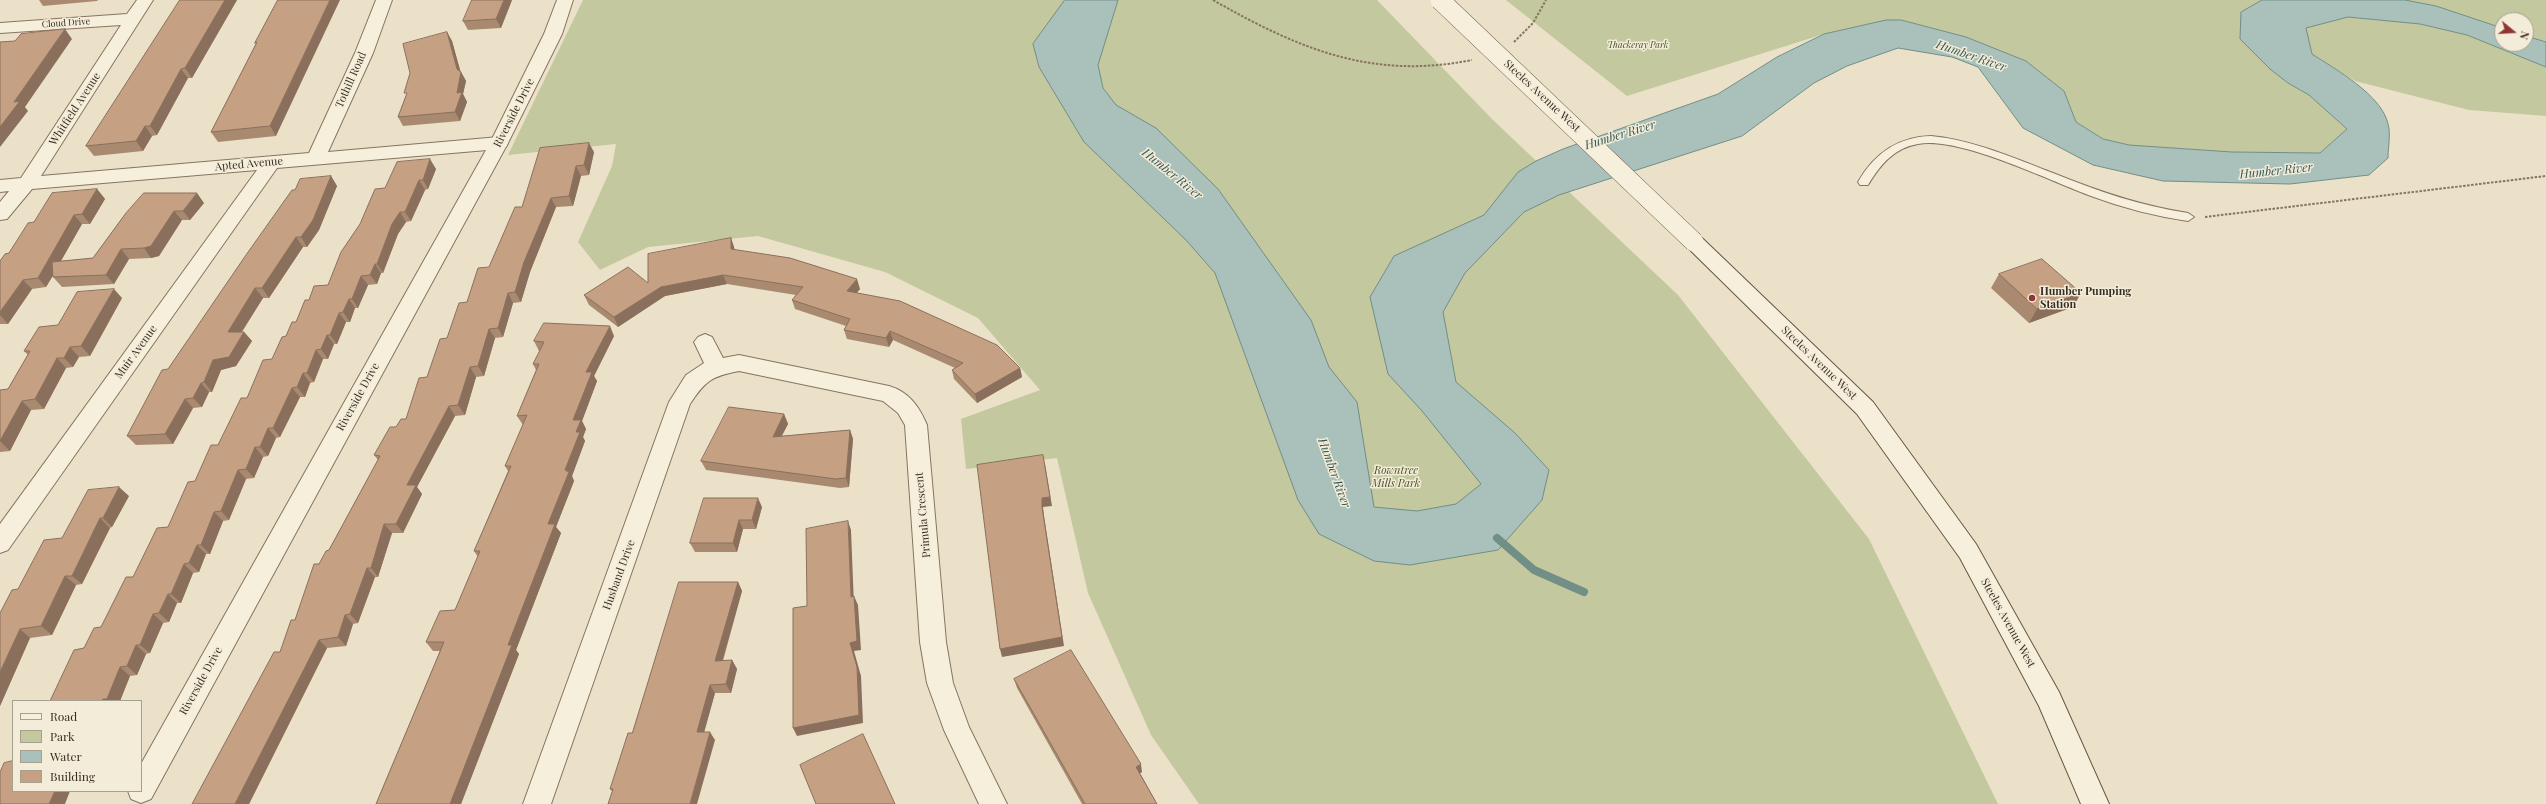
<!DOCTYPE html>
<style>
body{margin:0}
#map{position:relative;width:2546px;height:804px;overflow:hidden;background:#ebe1c9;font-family:"Playfair Display",serif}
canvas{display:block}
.legend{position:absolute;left:12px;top:700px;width:130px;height:92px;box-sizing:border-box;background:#f3ecd8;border:1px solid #a8a08f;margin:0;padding:5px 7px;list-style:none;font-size:12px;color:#382d22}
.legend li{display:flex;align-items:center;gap:8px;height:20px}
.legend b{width:20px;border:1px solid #a8a08f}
.north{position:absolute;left:2494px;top:12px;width:40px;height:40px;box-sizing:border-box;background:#f3ecd8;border:1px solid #a8a08f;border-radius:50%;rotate:108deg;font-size:11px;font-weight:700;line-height:16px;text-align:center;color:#382d22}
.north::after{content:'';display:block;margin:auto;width:14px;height:18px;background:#8f3635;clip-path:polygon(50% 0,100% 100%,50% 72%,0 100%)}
</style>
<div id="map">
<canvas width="2546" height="804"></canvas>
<ul class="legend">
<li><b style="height:5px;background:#f6efdc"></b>Road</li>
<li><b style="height:11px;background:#c3c89e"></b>Park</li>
<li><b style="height:11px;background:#aac0ba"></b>Water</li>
<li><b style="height:11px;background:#c5a083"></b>Building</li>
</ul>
<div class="north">N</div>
</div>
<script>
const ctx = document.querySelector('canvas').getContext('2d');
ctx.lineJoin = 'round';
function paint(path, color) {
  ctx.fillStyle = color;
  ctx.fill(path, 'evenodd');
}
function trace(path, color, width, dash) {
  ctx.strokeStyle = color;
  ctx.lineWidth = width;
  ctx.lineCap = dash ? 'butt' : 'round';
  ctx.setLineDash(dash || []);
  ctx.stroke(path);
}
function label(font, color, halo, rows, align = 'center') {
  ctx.font = font + ' "Playfair Display",serif';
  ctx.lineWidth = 3;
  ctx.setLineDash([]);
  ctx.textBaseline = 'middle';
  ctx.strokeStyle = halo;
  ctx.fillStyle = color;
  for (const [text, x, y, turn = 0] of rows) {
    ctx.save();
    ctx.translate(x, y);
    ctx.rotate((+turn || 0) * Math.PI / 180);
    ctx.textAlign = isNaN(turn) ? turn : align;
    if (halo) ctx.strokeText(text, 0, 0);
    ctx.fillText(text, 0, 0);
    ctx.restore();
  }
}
const green = new Path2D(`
 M583 0H1377L1493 120 1678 295 1869 539 1998 804H1199L1151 735 1088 593 1057 458 966 469 961 419 1040 390 978 318 885 272 758 236 648 247 600 270 578 242 612 166 616 144 508 155Z
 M1506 0H2262L2241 12 2288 83 2309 95 2347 129 2320 153 2232 152 2129 145 2103 139 2076 122 2064 91 2026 61 1966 37 1901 20H1886L1824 34 1627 96Z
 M2405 0H2546V42L2526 36V20H2502V28L2436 6Z
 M2348 17 2420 24 2467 35 2546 67V116L2469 110 2355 81 2312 54 2305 28Z`);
const water = new Path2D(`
 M1065 0H1118L1098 65 1103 88 1116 105 1156 128 1218 189 1311 320 1329 367 1357 402 1374 507 1417 511 1456 504 1481 484 1422 411 1388 374 1370 297 1394 256 1484 215 1518 172 1536 161 1563 149 1718 94 1777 57 1824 34 1886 20H1901L1966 37 2026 61 2064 91 2076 122 2103 139 2129 145 2232 152 2320 153 2347 129 2309 95 2288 83 2270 69 2240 39 2241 12 2262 0H2405L2436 6 2502 28V44H2526V36L2546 42V67L2467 35 2420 24 2348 17 2306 28 2312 54C2335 69 2382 95 2388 124 2391 134 2388 147 2388 158L2369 175 2290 184 2163 181 2093 165 2023 128 1978 67 1952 57 1898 48 1847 66 1814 83 1742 136 1559 195 1524 212 1465 273 1443 312 1456 382 1515 433 1549 470 1542 500 1498 550 1410 565 1374 561 1319 534 1298 500 1215 273 1186 240 1084 142 1039 67 1033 44Z`);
const stream = new Path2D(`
 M1497 538 1534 570 1584 592`);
const path = new Path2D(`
 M1213 0C1299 49 1372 80 1472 60
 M1514 42 1533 23 1546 0
 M2205 217 2546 176`);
const service = new Path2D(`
 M1931 136C1973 140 2014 158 2053 173 2097 191 2141 206 2188 213L2194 217 2188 221C2155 216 2123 208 2091 196 2050 181 1959 136 1918 144 1894 148 1880 165 1868 185H1860L1858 182C1874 154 1897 137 1931 136Z`);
const minor = new Path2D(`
 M137 0H153L41 176 309 153 355 53 376 0H392L373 53 328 152 499 137 506 139 508 143 506 147 499 149 277 168 8 550 0 553V524L257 170 32 189 7 219 0 220V202L9 191 0 192V180L21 178 121 25 0 33V23L127 14Z
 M705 334 712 337 723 358 739 355 889 386C909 392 919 406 927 425L946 642 953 683 969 727 1007 804H979L944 730 927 683 920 642 905 425 898 413 883 401 739 371C712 376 705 381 690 404L551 804H523L669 402 686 375 704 363 694 342 698 337Z`);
const tertiary = new Path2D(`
 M557 0H573L562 34 508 143 151 799 141 803 131 799 128 791H141V764L490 143 544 34Z`);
const secondary = new Path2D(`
 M1694 235 1701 237 1873 402 1976 544 2059 692 2109 804H2081L2039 706 1960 558 1857 414 1687 247 1684 242 1687 237Z`);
const secondaryBridge = new Path2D(`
 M1440 0 1694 242`);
const wall = new Path2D(`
 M39 0H98L97 1 43 6Z
 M180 0H237L192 78H188L157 135 152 136 143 151 94 156 86 146Z
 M278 0 276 136 218 142 211 132 256 44 255 43Z
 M512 0 501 28 468 30 463 21Z
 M447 32 452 41 460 71 461 72 466 81 463 94 467 102 460 121 403 126 398 117 406 96Z
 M594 152 589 175 581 176 573 206 556 207 530 272 521 302 513 303 503 337 495 338 484 376 476 377 465 415 455 416 417 487 422 494 403 533H392L378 577H375L358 623 353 624 346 646 327 648 249 804H192L280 652 295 620 319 564 329 550 378 460 374 455 396 427 406 419 427 377 467 302 489 267 522 207Z
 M436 169 428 189 425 190 411 221 406 222 398 234 383 273H381L377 284 368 285 358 308H355L350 322H346L337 344H334L328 359H323L314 382 310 383 305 397H300L280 437 276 438 268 456 263 457 254 478 246 479 229 520 223 521 210 554H206L199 572 193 573 181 603H177L169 622 163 623 150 653 146 654 137 675 130 676 120 701H50L84 648 101 627 133 577 168 527 195 481 247 398 296 322 309 300 328 285 385 188Z
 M331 176 337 186 319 230 307 247H303L269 298H263L242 332H244L252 341 236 366 221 370 212 392H209L202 407 193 408 173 444 136 445 127 436 168 369 295 190Z
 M97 189 105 199 90 224H82L61 261 93 258 126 213 204 203 190 220H182L159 256 151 258 129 259 114 284 62 287 53 277V276L46 287 32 289 8 324H0V261L9 253 34 222Z
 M731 238 735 250 860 289 857 293 1020 368 1022 377 977 403 954 379 952 370 955 368 893 340 889 347 847 339 844 330 846 326 795 309 792 300 796 295 727 284 665 296 618 327 589 305 584 295 648 283Z
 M1999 274 2081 293 2073 307 2029 323 1991 288Z
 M122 298 90 356 79 357 73 367 66 368 44 409 31 410 10 451 0 452V390L8 389 28 355 24 351 58 325Z
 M614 336 594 376 597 381 582 421 586 429 583 437 585 441 572 476 574 481 556 527 561 533 516 650 519 654 461 804H376L440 651H433L426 642 455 610 478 557 474 551 508 471 505 466 523 425 517 416 536 370 533 364 540 351H539L534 341Z
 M784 414 788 424 782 436 850 430 853 439 849 487 840 488 706 470 701 461Z
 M129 496 112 527 110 528 82 584 76 585 52 635 30 638 0 706 18 589 62 538Z
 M762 507 756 529H743L737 552H695L690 543Z
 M738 582 742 591 723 661 732 660 737 669 731 693H715L704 732 715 740 612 791 610 789 632 733Z
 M1014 679 1142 772 1140 773 1157 804H1082L1017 688Z`);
const shadedWall = new Path2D(`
 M225 0H237L192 78 185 68Z
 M330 0H340L276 136 270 126Z
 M504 0H512L501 28 496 19Z
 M65 29 72 39 25 107 28 111 0 147V127L14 102Z
 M447 32 452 41 461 73V72L466 81 463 94 467 102 460 121 455 112 457 69Z
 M181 69 188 78 157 135 150 126Z
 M145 126 152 136 143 151 136 141Z
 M589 143 594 152 589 175 584 165Z
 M430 159 436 169 428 189 423 180Z
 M576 166 581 176 573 206 569 196Z
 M331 176 337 186 319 230 307 247 301 237Z
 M419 180 425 190 411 221 405 212Z
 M97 189 105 199 90 224 82 214Z
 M197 193 204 203 190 220 183 211Z
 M551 198 556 207 530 272 521 302 515 292 524 262Z
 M174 211 182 220 159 256 151 258 144 248Z
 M400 212 406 222 398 234 383 273 377 264 392 224Z
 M74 215 82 224 46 287 38 278Z
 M296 237 303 247 269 298 262 288Z
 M731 238 734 247 735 259 731 249Z
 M121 249 129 259 114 284 106 275Z
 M375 264 381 273 377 284 370 275Z
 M723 275 727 284 665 296 618 327 614 317 661 287Z
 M361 276 368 285 358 308 352 299Z
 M857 279 860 289 850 300 847 291Z
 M23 280 32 289 8 324 0 315V312Z
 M255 288 263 298 235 342 228 332Z
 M114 289 122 298 90 356 81 346Z
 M508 293 513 303 503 337 498 328Z
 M2081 293 2073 307 2029 323 2037 309Z
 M349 299 355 308 350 322 343 312Z
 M339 313 346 322 337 344 330 335Z
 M610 326 614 336 594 376 597 381 582 421 586 429 583 437 585 441 572 476 574 481 556 527 561 533 516 650 519 654 461 804H450L508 645 548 524 576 432 573 420 586 372Z
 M489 329 495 338 484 376 478 366Z
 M890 331 893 340 889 347 886 338Z
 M244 332 252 341 236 366 221 370 212 392 204 382 213 360Z
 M327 335 334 344 328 359 321 349Z
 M70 347 79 357 73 367 64 358Z
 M316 350 323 359 314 382 307 373Z
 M57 358 66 368 44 409 35 399Z
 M470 367 476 377 465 415 458 405Z
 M1020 368 1022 377 977 403 975 394Z
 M303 373 310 383 305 397 297 387Z
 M201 383 209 392 202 407 193 398Z
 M292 388 300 397 280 437 273 428Z
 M185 399 193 408 173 444 165 434Z
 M22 401 31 410 10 451 0 441Z
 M449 406 455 416 417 487 422 494 403 533 396 524 407 485Z
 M784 414 788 424 776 446 773 437Z
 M268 428 276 438 268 456 260 447Z
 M850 430 853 439 849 487 846 478Z
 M255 447 263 457 254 478 246 469Z
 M1045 464 1052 506 1043 507 1044 516 1064 646 1002 657 1000 649 1042 507V498Z
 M238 470 246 479 229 520 221 511Z
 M119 487 129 496 112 527 103 518Z
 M758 498 762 507 756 529 752 520Z
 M214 512 223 521 210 554 201 545Z
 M100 518 110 528 82 584 72 576Z
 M739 520 743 529 737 552 733 543Z
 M848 521 851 530 854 606 851 597Z
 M384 524 392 533 378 577 371 568Z
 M197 545 206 554 199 572 189 563Z
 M184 564 193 573 181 603 171 594Z
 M367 568 375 577 358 623 350 614Z
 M65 576 76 585 52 635 41 626Z
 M738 582 742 591 720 669 715 661Z
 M168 594 177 603 169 622 159 613Z
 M854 596 858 605 861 650 854 651 861 676 863 723 797 736 793 728 850 643Z
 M153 614 163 623 150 653 140 645Z
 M345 615 353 624 346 646 338 637Z
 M20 629 30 638 0 706V672Z
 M319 640 327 648 249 804H235Z
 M136 645 146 654 137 675 127 666Z
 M732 660 737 669 731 693 726 684Z
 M120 667 130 676 120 701H102Z
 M710 685 715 693 702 740 697 732Z
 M710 732 715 740 697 804H690Z
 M1141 764 1142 772 1137 775 1136 767Z
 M55 791H70L65 804H49Z`);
const building = new Path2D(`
 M180 0H225L185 68 181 69 150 126H145L136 141 86 146Z
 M278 0H330L270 126 211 132 257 42 255 43Z
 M472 0H504L496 19 463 21Z
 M65 29 14 102 20 101 0 127V42L15 41 21 34Z
 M447 32 457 69 461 72 457 93 462 92 455 112 398 117 407 93H404L410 73 403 44Z
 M589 143 584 165 576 166 569 196 551 198 524 262 515 292 508 293 498 328 489 329 478 366 470 367 458 405 449 406 407 485H416L396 524H384L371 568H367L350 614 345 615 338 637 319 640 235 804H192L274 652H280L291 620H295L314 564H319L326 551 329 550 380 456 374 455 390 427H396L401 419H406L419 378 427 377 440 339 447 338 459 303 467 302 478 268 489 267 515 207H522L540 148Z
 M430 159 423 180H419L405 212H400L392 224 377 264H375L370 275 361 276 352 299H349L343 312 339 313 330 335H327L321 349 316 350 307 373H303L297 387 292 388 273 428H268L260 447H255L246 469 238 470 221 511 214 512 201 545H197L189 563 184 564 171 594H168L159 613 153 614 140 645H136L127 666 120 667 107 699H103L102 701H50L74 650 84 648 94 628 101 627 126 577H133L157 528 168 527 188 482 195 481 211 445H218L241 398H247L263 360 272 359 282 337 286 336 292 322H296L305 300H309L314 286 328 285 341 252 360 224 375 189 385 188 397 162Z
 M331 176 313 220 301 237H296L262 288H255L228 332H244L229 357 213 360 204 382 201 383 193 398 185 399 165 434 127 436 162 370 168 369 246 255 292 190H295L300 179Z
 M97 189 82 214 74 215 38 278 23 280 0 312V261L5 254 9 253 28 223 34 222 52 193Z
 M144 193H197L183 211H174L151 246 144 248 121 249 106 275 53 277 52 262 93 258 126 213Z
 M731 238V249L790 258 857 279 847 291 900 301 997 345 1020 368 975 394 952 370 963 363 890 331 886 338 844 330 850 319 792 300 803 287 723 275 661 287 614 317 584 295 628 267 648 283V254Z
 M2042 259 2081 293 2037 309 1999 274Z
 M114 289 81 346 70 347 64 358H57L35 399 22 401 0 441V390L8 389 30 351H24L39 327 58 325 77 292Z
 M544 323 610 326 586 372H592L573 420H581L576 432H580L565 470 569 472 548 524H555L508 645H512L450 804H376L444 642H426L440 611 455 610 480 551H474L511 466H505L527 415 517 416 539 364H533L544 342 534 341Z
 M729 407 784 414 773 437 850 430 846 478 836 479 701 461Z
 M1043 455 1050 497 1042 498V507L1062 637 1000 649 977 465Z
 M119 487 103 518H100L72 576H65L41 626 20 629 0 672V613L12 590 18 589 44 540 62 538 88 490Z
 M704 498H758L752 520H739L733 543H690Z
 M848 521 851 597 854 596 857 641 850 643 857 667 859 715 793 728V608L807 606 806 529Z
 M679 582H738L715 661 732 660 726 684 710 685 697 732H710L690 804H608L613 789H610L628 733H632Z
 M1071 650 1141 764 1136 767 1157 804H1085L1014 679Z
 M863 734 895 804H816L800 765Z
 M13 761V791H55L49 804H0V772L4 763Z`);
const markers = [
 [2032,298,4,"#8f3635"]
];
const farStreetnames = [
 ["Cloud Drive",66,23,-4]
];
const farParknames = [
 ["Thackeray Park",1638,45]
];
const streetNames = [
 ["Tothill Road",351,80,-66],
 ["Steeles Avenue West",1542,96,43],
 ["Whitfield Avenue",75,109,-57],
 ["Riverside Drive",514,113,-63],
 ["Apted Avenue",249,164,-5],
 ["Muir Avenue",136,352,-54],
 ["Steeles Avenue West",1819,363,44],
 ["Riverside Drive",358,397,-61],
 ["Primula Crescent",923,515,-95],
 ["Husband Drive",619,575,-70],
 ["Steeles Avenue West",2008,623,61],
 ["Riverside Drive",201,681,-61]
];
const poiNames = [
 ["Humber Pumping",2040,292],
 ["Station",2040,305]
];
const parkNames = [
 ["Rowntree",1396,471],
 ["Mills Park",1396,484]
];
const waterNames = [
 ["Humber River",1971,56,19],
 ["Humber River",1620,135,-17],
 ["Humber River",2276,171,-6],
 ["Humber River",1172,174,39],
 ["Humber River",1334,473,70]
];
paint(green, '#c3c89e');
paint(water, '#aac0ba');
trace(water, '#718e87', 1);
trace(stream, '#718e87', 8);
trace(service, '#867460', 2);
trace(minor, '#867460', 2);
trace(tertiary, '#867460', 2);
trace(secondary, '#685642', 2);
trace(path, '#867460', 2, [2.5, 1.5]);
paint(service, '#f6efdc');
paint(minor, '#f6efdc');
paint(tertiary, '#f6efdc');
paint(secondary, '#f6efdc');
trace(secondaryBridge, '#685642', 20, []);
trace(secondaryBridge, '#f6efdc', 19);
paint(wall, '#a98a71');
paint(shadedWall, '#8a705c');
paint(building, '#c5a083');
trace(building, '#8a705c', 1);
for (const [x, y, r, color] of markers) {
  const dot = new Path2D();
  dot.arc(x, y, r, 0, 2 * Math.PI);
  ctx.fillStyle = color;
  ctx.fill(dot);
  trace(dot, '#f3ecd8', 1.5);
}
label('9px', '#382d22', '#f3ecd8', farStreetnames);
label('italic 9px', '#48522a', '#f3ecd8', farParknames);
label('11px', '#382d22', '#f3ecd8', streetNames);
label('bold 11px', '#382d22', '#f3ecd8', poiNames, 'left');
label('italic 11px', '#48522a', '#f3ecd8', parkNames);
label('italic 12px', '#325654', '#f3ecd8', waterNames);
</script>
